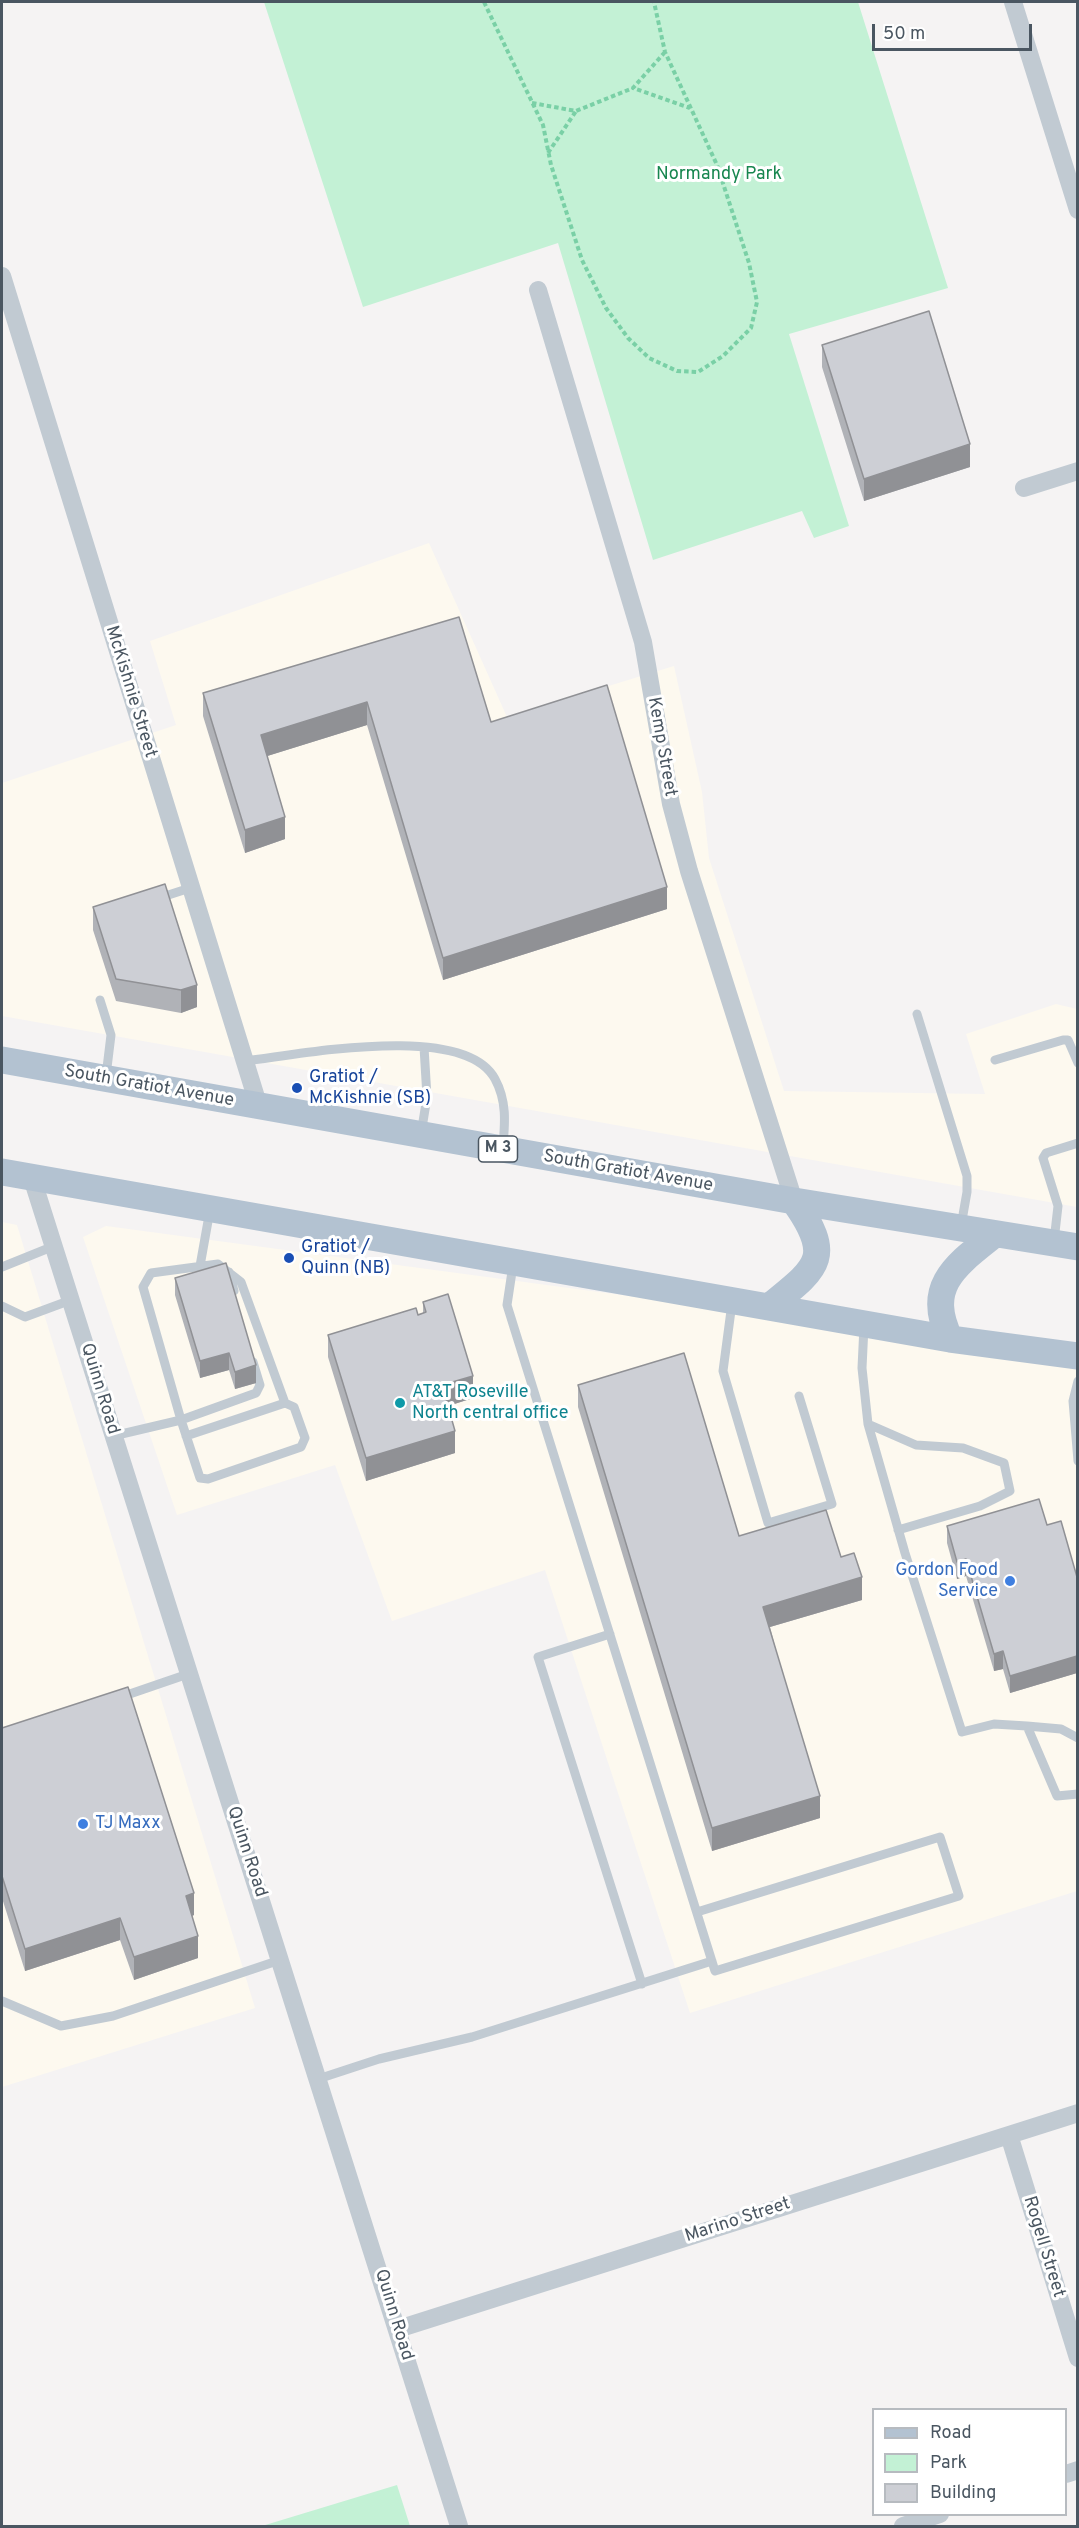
<!DOCTYPE html>
<style>
body{margin:0}
#map{position:relative;width:1079px;height:2528px;overflow:hidden;background:#f5f3f3;font-family:Overpass,sans-serif}
canvas{display:block}
.frame{position:absolute;inset:0;border:3px solid #4a5661;pointer-events:none}
.legend{position:absolute;left:872px;top:2408px;width:195px;height:108px;box-sizing:border-box;background:#fff;border:2px solid #b7bbc0;margin:0;padding:8px 10px;list-style:none;font-size:18px;color:#4a5661}
.legend li{display:flex;align-items:center;gap:12px;height:30px}
.legend b{width:30px;border:2px solid #b7bbc0}
.scale{position:absolute;left:872px;top:24px;width:160px;height:27px;box-sizing:border-box;border:3px solid #4a5661;border-top:0;padding-left:8px;font-size:18px;line-height:21px;white-space:nowrap;color:#4a5661;-webkit-text-stroke:4px #fff;paint-order:stroke}
</style>
<div id="map">
<canvas width="1079" height="2528"></canvas>
<div class="frame"></div>
<ul class="legend">
<li><b style="height:8px;background:#b3c2d1"></b>Road</li>
<li><b style="height:16px;background:#c3f1d5"></b>Park</li>
<li><b style="height:16px;background:#cdcfd5"></b>Building</li>
</ul>
<div class="scale">50 m</div>
</div>
<script>
const ctx = document.querySelector('canvas').getContext('2d');
ctx.lineJoin = 'round';
function paint(path, color) {
  ctx.fillStyle = color;
  ctx.fill(path, 'evenodd');
}
function trace(path, color, width, dash) {
  ctx.strokeStyle = color;
  ctx.lineWidth = width;
  ctx.lineCap = dash ? 'butt' : 'round';
  ctx.setLineDash(dash || []);
  ctx.stroke(path);
}
function label(font, color, halo, rows, align = 'center') {
  ctx.font = font + ' Overpass,sans-serif';
  ctx.lineWidth = 6;
  ctx.setLineDash([]);
  ctx.textBaseline = 'middle';
  ctx.strokeStyle = halo;
  ctx.fillStyle = color;
  for (const [text, x, y, turn = 0] of rows) {
    ctx.save();
    ctx.translate(x, y);
    ctx.rotate((+turn || 0) * Math.PI / 180);
    ctx.textAlign = isNaN(turn) ? turn : align;
    if (halo) ctx.strokeText(text, 0, 0);
    ctx.fillText(text, 0, 0);
    ctx.restore();
  }
}
const commercial = new Path2D(`
 M429 543 507 717 674 666 702 792 709 858 784 1091 985 1094 966 1034 1056 1004 1077 1009V1207L2 1016V783L176 725 150 641Z
 M2 1222 17 1225 255 2008 2 2087Z
 M106 1226 1077 1356V1891L690 2013 545 1570 392 1621 335 1465 177 1515 83 1237Z`);
const green = new Path2D(`
 M264 2H858L948 288 789 334 849 526 814 538 802 511 653 560 558 243 363 307Z
 M397 2485 410 2526H262Z`);
const path = new Path2D(`
 M484 2 543 125 551 165 582 260 606 308 628 338 649 358 677 371 698 372 723 356 751 328 757 302 749 263 717 165 665 52 654 2
 M665 52 633 88 690 108
 M532 103 576 111 633 88
 M548 153 576 111`);
const lane = new Path2D(`
 M159 898 190 888
 M100 1000 111 1035 106 1076
 M917 1014 967 1176V1192L961 1226
 M995 1060 1063 1040H1068L1078 1063
 M245 1061C299 1055 464 1021 495 1079 507 1101 505 1123 503 1146
 M421 1134 427 1097 424 1047
 M1054 1241 1058 1206 1043 1158 1046 1153 1078 1143
 M513 1265 507 1305 715 1971 959 1896 940 1837 697 1912
 M200 1266 210 1210
 M2 1267 54 1246
 M229 1272 234 1291
 M732 1303 723 1371 768 1523 832 1504 799 1396
 M2 1306 25 1317 71 1300
 M864 1326 862 1368 868 1424 905 1553 962 1732 994 1724 1027 1726 1061 1729 1078 1738
 M253 1362 260 1385 256 1393 181 1420 143 1287 151 1273 218 1264 241 1282 285 1403
 M1078 1381 1073 1401 1078 1461
 M868 1424 916 1445 963 1448 1004 1463 1010 1491 980 1506 898 1530
 M113 1436 181 1420 200 1478 208 1479 301 1447 305 1438 294 1407 285 1403 186 1436
 M610 1634 538 1657 642 1984
 M118 1698 188 1674
 M1027 1726 1057 1796 1078 1794
 M2 2001 61 2026 113 2016 280 1960
 M318 2079 379 2059 472 2037 712 1961`);
const street = new Path2D(`
 M1013 2 1078 210
 M2 276 259 1107
 M538 290 643 642 671 804 689 871 794 1201
 M1024 488 1078 471
 M32 1178 459 2526
 M1009 2135 1078 2358
 M398 2329 1078 2113
 M1066 2474 1078 2470
 M903 2526 940 2514`);
const primary = new Path2D(`
 M2 1060 794 1201 1078 1247
 M2 1172 950 1339 1078 1356
 M769 1307C817 1268 835 1258 794 1201
 M950 1339C924 1286 956 1265 995 1234`);
const wall = new Path2D(`
 M822 345 970 467 864 501 822 367Z
 M459 617 491 722 667 909 443 980 367 725 267 756 285 839 245 853 203 716V693Z
 M165 884 197 1007 181 1013 116 1001 93 930V907Z
 M175 1278 256 1383 235 1389 229 1370 200 1378 175 1295Z
 M423 1302 473 1398 448 1406 455 1453 366 1481 328 1357V1335L423 1313Z
 M578 1385 739 1536 841 1557 862 1600 770 1627 820 1818 712 1851 578 1407Z
 M1047 1525 1077 1577V1673L1010 1693 1003 1669 994 1671 966 1576 957 1579 947 1543V1526Z
 M2 1728 194 1915 192 1916 198 1958 134 1980 120 1940 25 1971 2 1898Z`);
const shadedWall = new Path2D(`
 M970 444V467L864 501V479Z
 M367 702V725L261 758V735Z
 M285 817V839L245 853V830Z
 M667 887V909L443 980V958Z
 M197 985V1007L181 1013V990Z
 M229 1353V1370L200 1378V1361Z
 M256 1365V1383L235 1389V1372Z
 M473 1376V1398L442 1408V1385Z
 M455 1431V1453L366 1481V1458Z
 M966 1559V1576L957 1579V1562Z
 M862 1577V1600L763 1629V1607Z
 M1003 1651V1669L994 1671V1654Z
 M1077 1656V1673L1010 1693V1676Z
 M820 1796V1818L712 1851V1828Z
 M194 1893V1915L186 1918V1896Z
 M120 1918V1940L25 1971V1949Z
 M198 1936V1958L134 1980V1957Z`);
const building = new Path2D(`
 M929 311 970 444 864 479 822 345Z
 M459 617 491 722 607 685 667 887 443 958 367 702 261 735 285 817 245 830 203 693Z
 M165 884 197 985 181 990 116 979 93 907Z
 M226 1263 256 1365 235 1372 229 1353 200 1361 175 1278Z
 M448 1294 473 1376 442 1385 455 1431 366 1458 328 1335 416 1308 418 1315 426 1312 423 1302Z
 M684 1353 739 1536 826 1510 841 1557 854 1553 862 1577 763 1607 820 1796 712 1828 578 1385Z
 M1039 1499 1047 1525 1061 1521 1077 1577V1656L1010 1676 1003 1651 994 1654 966 1559 957 1562 947 1526Z
 M128 1687 194 1893 186 1896 198 1936 134 1957 120 1918 25 1949 2 1876V1728Z`);
const markers = [
 [297,1088,6,"#1a4fb4"],
 [289,1258,6,"#1a4fb4"],
 [400,1403,6,"#0f9aa8"],
 [1010,1581,6,"#3f7fe0"],
 [83,1824,6,"#3f7fe0"]
];
const shields = [
 [498,1149,39]
];
const shieldNames = [
 ["M 3",498,1149]
];
const parkNames = [
 ["Normandy Park",719,175]
];
const streetNames = [
 ["McKishnie Street",130,692,73],
 ["Kemp Street",661,747,80],
 ["South Gratiot Avenue",149,1087,10],
 ["South Gratiot Avenue",628,1172,10],
 ["Quinn Road",99,1389,73],
 ["Quinn Road",246,1852,72],
 ["Marino Street",738,2221,-18],
 ["Rogell Street",1043,2247,73],
 ["Quinn Road",393,2315,73]
];
const transitNames = [
 ["Gratiot /",309,1078],
 ["McKishnie (SB)",309,1099],
 ["Gratiot /",301,1248],
 ["Quinn (NB)",301,1269]
];
const cultureNames = [
 ["AT&T Roseville",412,1393],
 ["North central office",412,1414]
];
const shopNames = [
 ["Gordon Food",998,1571],
 ["Service",998,1592],
 ["TJ Maxx",95,1824,"left"]
];
paint(commercial, '#fdf9ef');
paint(green, '#c3f1d5');
trace(path, '#7ad0a6', 4, [4.5, 3]);
trace(lane, '#c1cad2', 9);
trace(street, '#c1cad2', 18);
trace(primary, '#b3c2d1', 27);
paint(wall, '#b0b2b7');
paint(shadedWall, '#909195');
paint(building, '#cdcfd5');
trace(building, '#909195', 1.5);
for (const [x, y, r, color] of markers) {
  const dot = new Path2D();
  dot.arc(x, y, r, 0, 2 * Math.PI);
  ctx.fillStyle = color;
  ctx.fill(dot);
  trace(dot, '#fff', 2);
}
for (const [x, y, w] of shields) {
  const box = new Path2D();
  box.roundRect(x - w / 2, y - 13, w, 26, 4.5);
  ctx.fillStyle = '#fff';
  ctx.fill(box);
  trace(box, '#4a5661', 1.5);
}
label('bold 16px', '#4a5661', null, shieldNames);
label('18px', '#17864f', '#fff', parkNames);
label('18px', '#4a5661', '#fff', streetNames);
label('18px', '#164399', '#fff', transitNames, 'left');
label('18px', '#0d838f', '#fff', cultureNames, 'left');
label('18px', '#366cbe', '#fff', shopNames, 'right');
</script>
